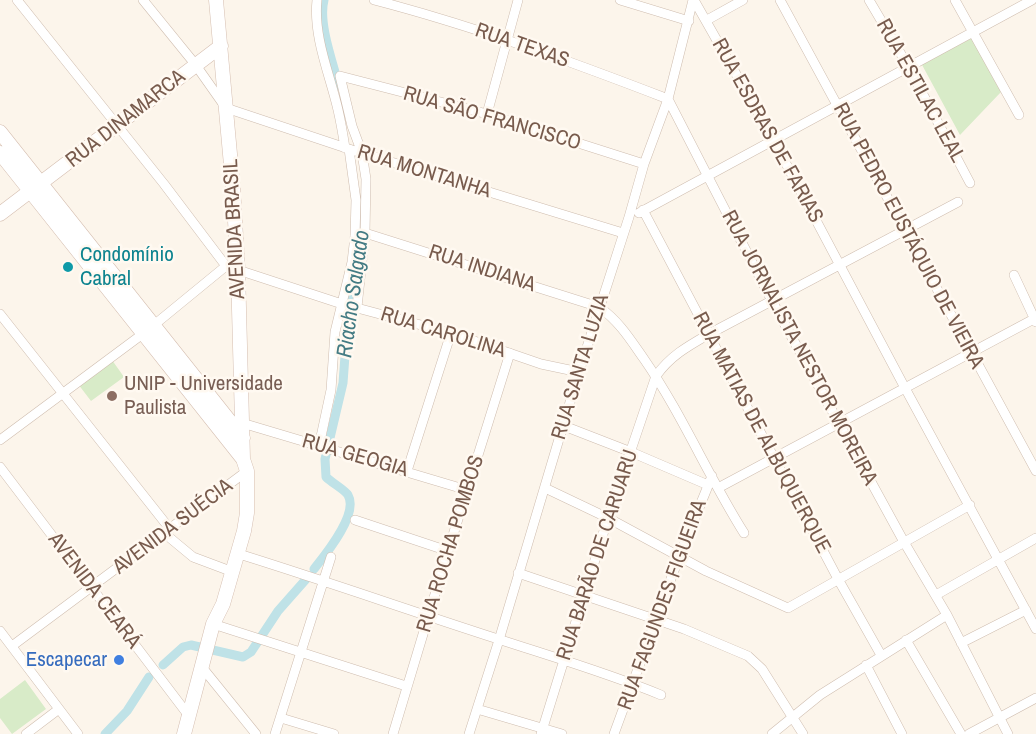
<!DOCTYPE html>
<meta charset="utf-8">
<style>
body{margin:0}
canvas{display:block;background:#fcf5eb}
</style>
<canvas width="1036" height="734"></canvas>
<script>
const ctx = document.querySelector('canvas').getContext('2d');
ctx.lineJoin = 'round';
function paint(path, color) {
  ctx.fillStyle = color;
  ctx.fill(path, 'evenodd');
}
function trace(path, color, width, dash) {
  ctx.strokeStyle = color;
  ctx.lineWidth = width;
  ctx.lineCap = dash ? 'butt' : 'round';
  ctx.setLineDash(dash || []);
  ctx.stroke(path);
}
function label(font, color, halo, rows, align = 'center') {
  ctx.font = font + ' "Archivo Narrow",sans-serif';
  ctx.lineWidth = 5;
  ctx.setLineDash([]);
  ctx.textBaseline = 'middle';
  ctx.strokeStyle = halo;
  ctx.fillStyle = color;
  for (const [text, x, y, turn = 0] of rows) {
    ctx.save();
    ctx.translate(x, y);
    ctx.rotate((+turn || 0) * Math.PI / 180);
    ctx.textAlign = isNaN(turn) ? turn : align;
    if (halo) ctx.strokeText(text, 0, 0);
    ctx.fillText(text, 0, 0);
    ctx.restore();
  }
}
const green = new Path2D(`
 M972 38 1001 92 960 135 921 63Z
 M112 360 124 377 91 401 78 384Z
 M25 680 46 709 12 734 0 718V699Z`);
const canal = new Path2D(`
 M324 0C318 23 333 63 339 86
 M314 569C326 554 359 514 348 495 345 490 332 483 326 477L325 459 343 383 348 315 356 282
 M163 665 183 647 191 645 243 657 251 652 278 611 308 577
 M105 734 127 711 149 677`);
const street = new Path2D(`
 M17 0 164 184 226 266 342 304 451 333 541 364 579 372
 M143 0 195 64 226 108 352 150 623 233
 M317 0C313 37 330 75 338 110 341 123 343 135 345 148
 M374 0C474 26 572 62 668 99L772 301 904 542 947 615 1008 734
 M620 0 689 21
 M694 0 774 141 905 388 1036 629
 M780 0 1036 471
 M869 0 908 66 970 183
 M955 0 1019 115
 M707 20 743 0
 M487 114 518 0
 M643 210 838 579 881 655
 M639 213 1032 0
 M365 233 599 307C619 321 630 339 644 359 682 414 708 476 744 533
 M1014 275 1036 322
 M357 307 365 233 366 179 362 153 352 126 340 76 487 114 644 164
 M0 314 170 529
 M154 325 226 266
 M242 423 467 490
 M564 426 631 452 708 485
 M0 440 144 333
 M319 446 331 390 335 332 352 262 355 236 356 200 349 149
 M0 467 189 716
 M407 471 451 333
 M545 488 608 518 706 571 788 608 970 505
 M718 488 1034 319
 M355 520 448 551
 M164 533 193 557 233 572
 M239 554C326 581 411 611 498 639 553 657 608 673 661 695
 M518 573 684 629 748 656 762 669 803 734
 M936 595 1036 538
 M213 624 406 686
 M0 631 78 734
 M906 640 961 734
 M961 643 1026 610
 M12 646 247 471
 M866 665 902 734
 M201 666 256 734
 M477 709 562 734
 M281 718 334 734
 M26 734 59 709
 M275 734 331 557
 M393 734 448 551 510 353
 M469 734 499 640 579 372 629 217 644 164 668 99 693 0
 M541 734 608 518 656 376C670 356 688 346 709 334L958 202
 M614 734 679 557 712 476
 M772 734 820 695 947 615
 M969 734 1036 698`);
const secondary = new Path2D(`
 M216 0 233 187 238 271 243 459
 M0 132 243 438
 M0 153 243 459 247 471V513L244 531 223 604 213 624 184 734
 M0 214 221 46`);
const markers = [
 [68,267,6,"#0f9aa8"],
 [112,396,6,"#8d6e63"],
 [119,660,6,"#3f7fe0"]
];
const streetNames = [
 ["RUA TEXAS",522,46,19],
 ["RUA ESTILAC LEAL",920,91,61],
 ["RUA DINAMARCA",126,119,-38],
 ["RUA SÃO FRANCISCO",492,119,16],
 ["RUA ESDRAS DE FARIAS",767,131,61],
 ["RUA MONTANHA",424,172,17],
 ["AVENIDA BRASIL",235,229,-93],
 ["RUA PEDRO EUSTÁQUIO DE VIEIRA",908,236,62],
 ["RUA INDIANA",482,269,18],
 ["RUA CAROLINA",443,333,17],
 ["RUA JORNALISTA NESTOR MOREIRA",799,348,62],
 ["RUA SANTA LUZIA",581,367,-73],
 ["RUA MATIAS DE ALBUQUERQUE",761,433,62],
 ["RUA GEOGIA",355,456,16],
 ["AVENIDA SUÉCIA",173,527,-37],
 ["RUA ROCHA POMBOS",451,544,-73],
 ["RUA BARÃO DE CARUARU",598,555,-72],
 ["AVENIDA CEARÁ",94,591,53],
 ["RUA FAGUNDES FIGUEIRA",663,605,-70]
];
const cultureNames = [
 ["Condomínio",80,255],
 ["Cabral",80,279]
];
const educationNames = [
 ["UNIP - Universidade",124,384],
 ["Paulista",124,408]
];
const shopNames = [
 ["Escapecar",107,660]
];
const waterNames = [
 ["Riacho Salgado",354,294,-82]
];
paint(green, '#d8ebc8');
trace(canal, '#bfe2e7', 9);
trace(street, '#cfbdaf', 10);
trace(secondary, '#d5beb0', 15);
trace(street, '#fff', 9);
trace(secondary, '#fff', 14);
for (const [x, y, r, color] of markers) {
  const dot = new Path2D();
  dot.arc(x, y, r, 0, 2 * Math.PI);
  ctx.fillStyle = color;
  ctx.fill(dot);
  trace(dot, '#fff9f1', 2);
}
label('21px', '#785b4d', '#fff9f1', streetNames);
label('21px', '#0d838f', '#fff9f1', cultureNames, 'left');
label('21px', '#785e54', '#fff9f1', educationNames, 'left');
label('21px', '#366cbe', '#fff9f1', shopNames, 'right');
label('italic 22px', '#437b83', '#fff9f1', waterNames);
</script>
